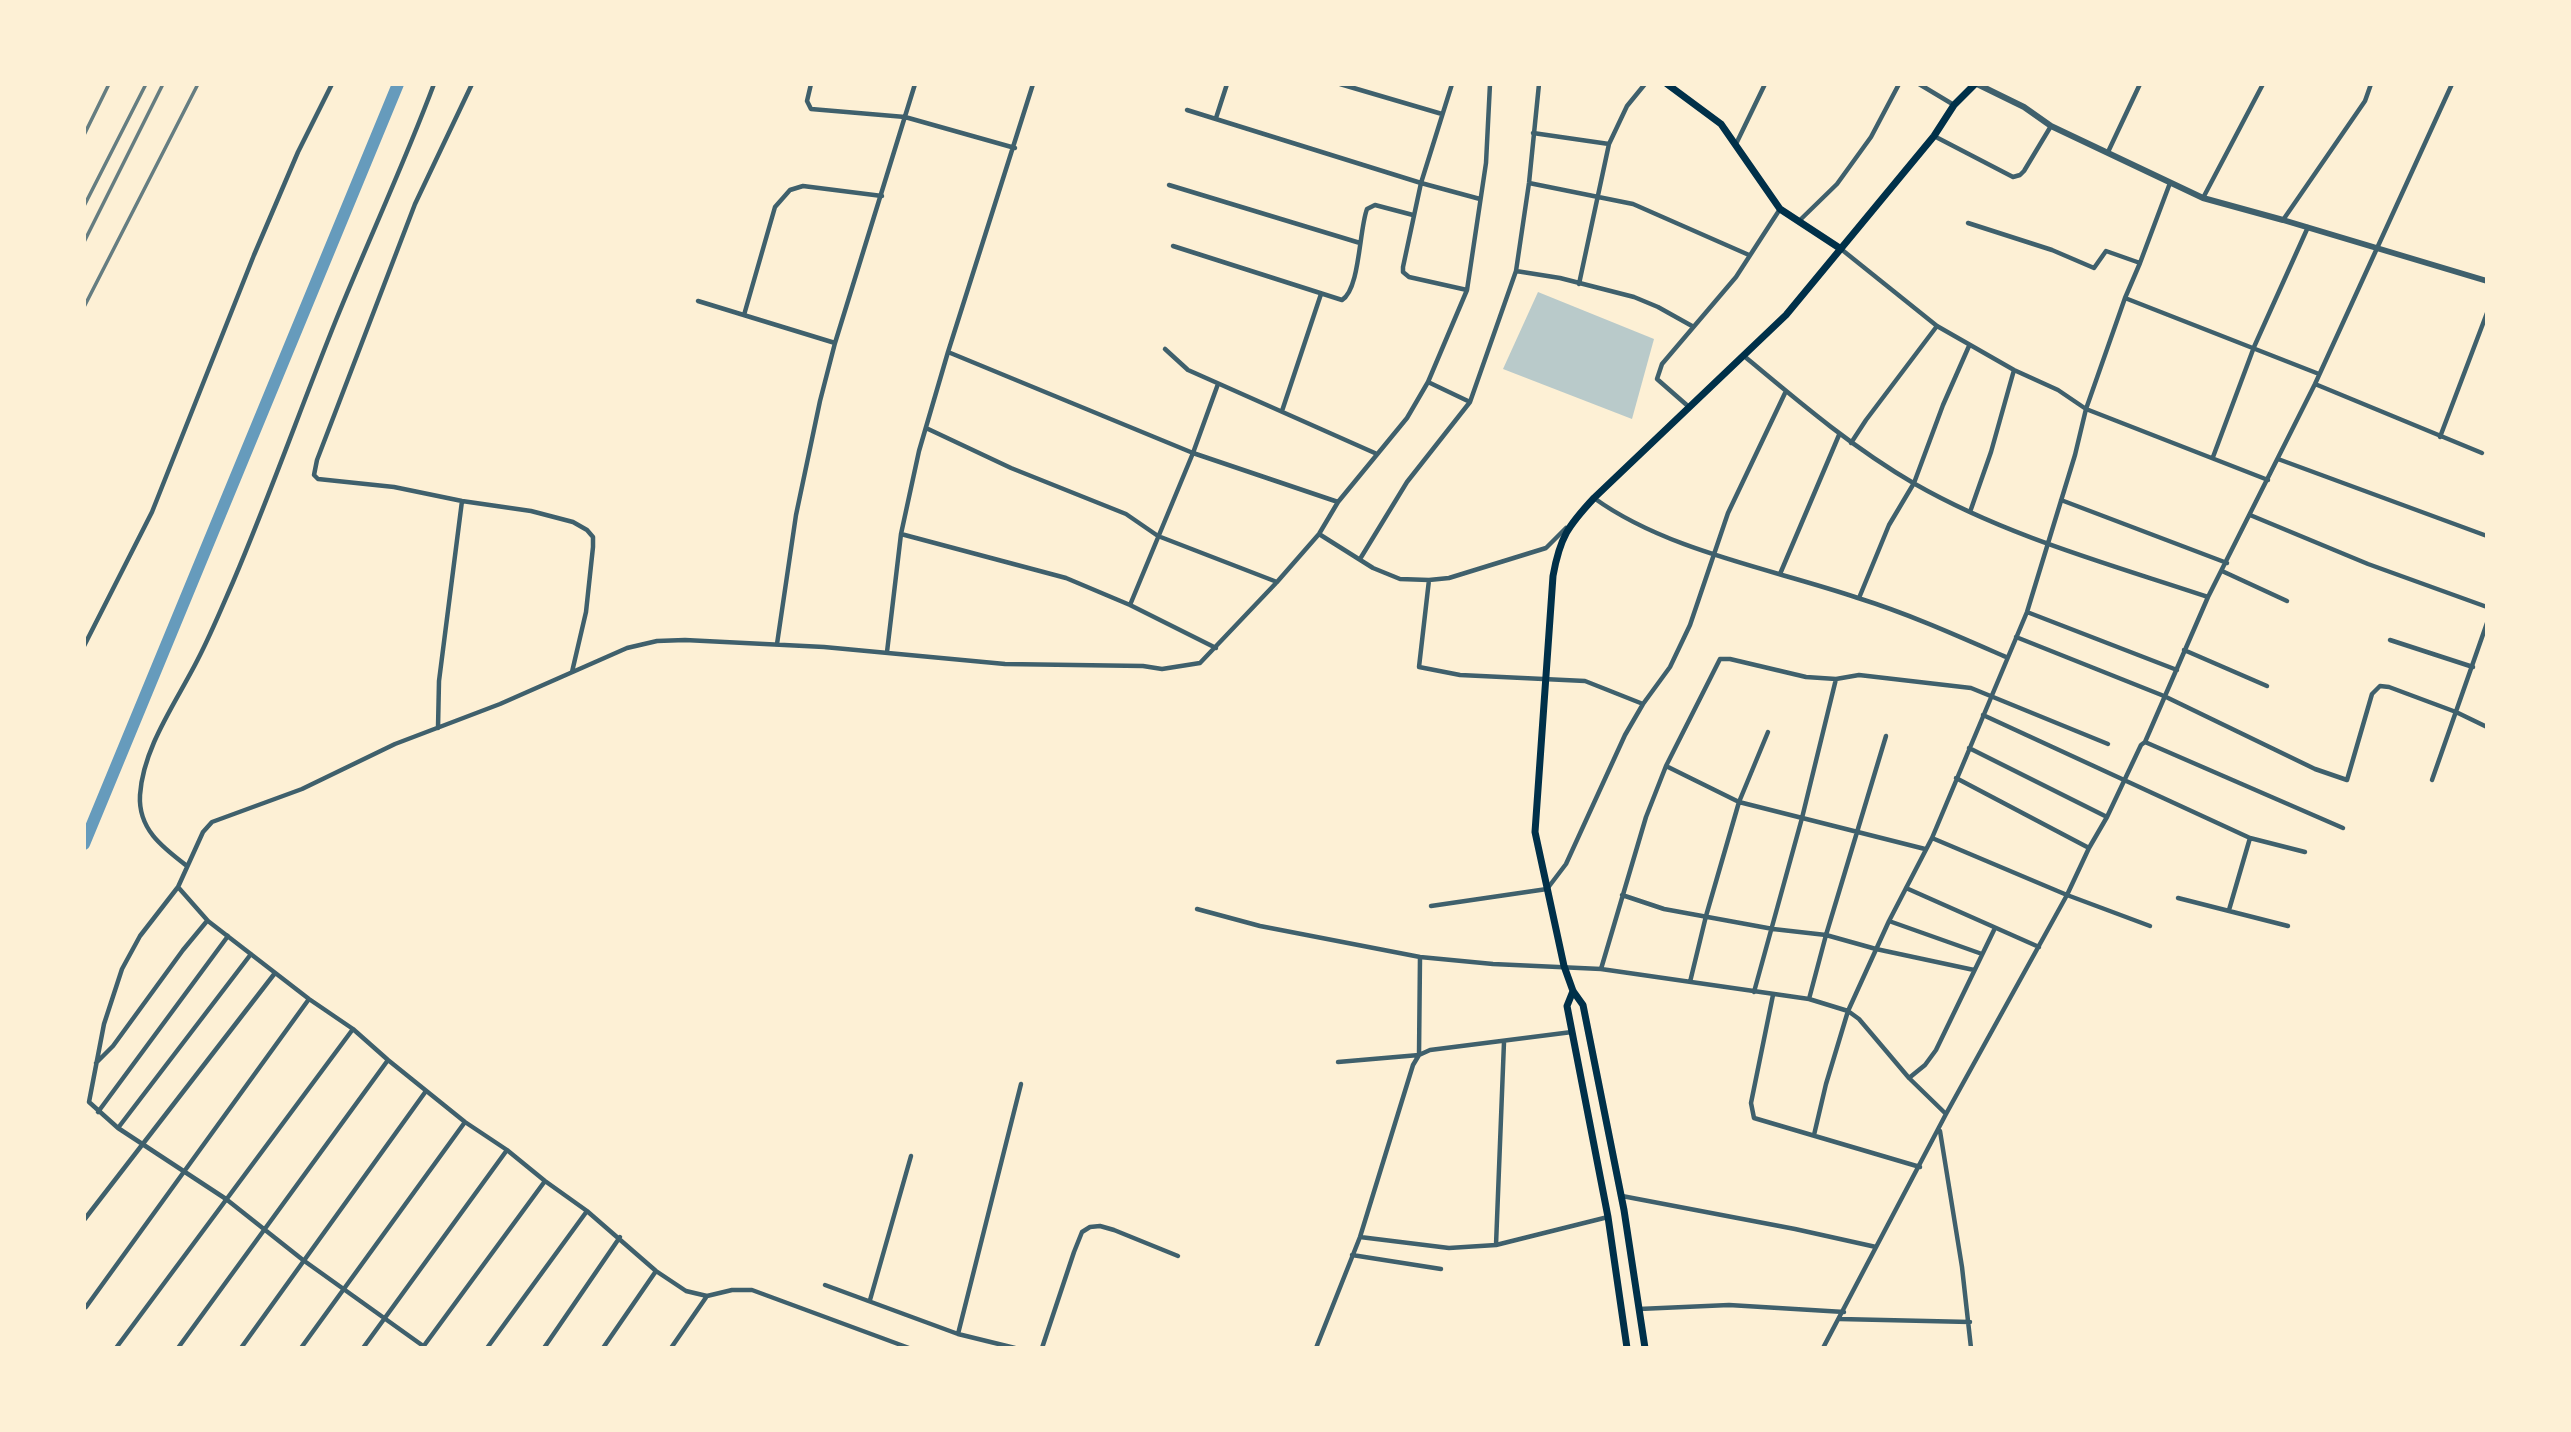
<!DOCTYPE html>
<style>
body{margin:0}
#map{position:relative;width:2571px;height:1432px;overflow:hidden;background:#fdf0d5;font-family:"PT Sans Narrow",sans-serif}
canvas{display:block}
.frame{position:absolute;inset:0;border:86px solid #fdf0d5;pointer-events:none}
</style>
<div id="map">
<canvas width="2571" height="1432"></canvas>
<div class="frame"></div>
</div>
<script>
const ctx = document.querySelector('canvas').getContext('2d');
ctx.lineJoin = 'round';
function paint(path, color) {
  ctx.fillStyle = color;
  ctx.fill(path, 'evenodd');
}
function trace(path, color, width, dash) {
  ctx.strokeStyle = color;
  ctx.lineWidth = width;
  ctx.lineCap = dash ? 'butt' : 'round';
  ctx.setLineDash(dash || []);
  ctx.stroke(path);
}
const green = new Path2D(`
 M1538 292 1654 339 1632 419 1503 369Z`);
const canal = new Path2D(`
 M84 844 398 84`);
const minor = new Path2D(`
 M472 84 415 204 317 460 314 475 318 479 394 487 462 501 531 511 573 522 587 530 593 537V547L586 612 572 672
 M811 84 807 101 811 109 905 117 1015 148
 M1340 84 1442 114
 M1452 84 1421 183 1403 267V272L1409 277 1467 290
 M1919 84 1954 105
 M1187 110 1421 183 1480 199
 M1216 118 1227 84
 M1533 133 1609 144
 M1934 136 2013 177 2020 175 2024 171 2051 126
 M1736 144 1765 84
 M2108 152 2140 84
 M1529 183 1633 204 1749 255
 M1169 185 1360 243
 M2203 198 2263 84
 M2283 220 2365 101 2371 84
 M1799 221 1837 184 1871 137 1899 84
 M1968 223 2052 250 2094 268 2106 251 2140 263
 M1173 246 1342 300C1360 289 1359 230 1367 209L1375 205 1413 215
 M1841 249 1937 326 2014 370 2058 390 2086 409 2268 480
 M1516 271 1560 278 1634 297 1658 307 1692 326
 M1579 284 1609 144 1627 106 1645 84
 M2125 298 2319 374
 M698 301 835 343
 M744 315 775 207 790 190 803 186 882 196
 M1165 349 1188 370 1377 454
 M948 352 1193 453 1338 502
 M1744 356C1799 402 1853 448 1915 484 2006 536 2109 564 2208 597
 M1428 382 1470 402
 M2315 384 2482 453
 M1689 407 1657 379 1662 364 1736 277 1780 209
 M1282 411 1321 294
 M926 428 1011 468 1126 514 1158 536 1277 582
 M2440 437 2487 313
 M1851 443 1866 420 1937 326
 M2213 457 2254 347 2308 227
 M2278 459 2487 536
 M1594 498C1667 551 1773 569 1858 598 1909 614 1958 636 2006 657
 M2061 500 2227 563
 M1970 512 1991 452 2014 370
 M2250 515 2368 564 2487 607
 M901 534 1066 578 1130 605 1216 648
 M1319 534 1373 568 1400 579 1429 580 1449 578 1546 548 1566 528
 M1360 559 1407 482 1470 402 1516 271 1529 183 1539 84
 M2222 571 2287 601
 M1780 574 1839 435
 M1429 580 1419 667 1460 675 1585 681 1643 704
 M1859 598 1889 525 1914 483 1943 405 1969 346
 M1130 605 1193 453 1218 384
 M2027 612 2177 670
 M2016 637 2164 696 2315 769 2347 780 2372 694 2380 686 2389 687 2456 712 2487 727
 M2390 640 2473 667
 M777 644 796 515 820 401 835 343 915 84
 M84 646 152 512 254 255 298 152 332 84
 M2184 650 2267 686
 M887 652 901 534 919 451 948 352 1033 84
 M1983 715 2250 838 2305 852
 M438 728 439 681 462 501
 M2145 742 2343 828
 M1969 748 2107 817
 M1666 766 1739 802 1925 849
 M1956 778 2089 848
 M2432 780 2487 623
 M1932 838 2067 895 2150 926
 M187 866C162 847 138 829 140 795 143 747 177 701 198 659 211 634 222 607 233 582 270 495 301 407 336 320 368 241 404 164 434 84
 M178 887 140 936 122 969 104 1024 89 1102 118 1128 226 1199 303 1260 426 1348
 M1906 888 2039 947
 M1622 895 1664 909 1773 929 1826 935 1876 949 1974 970
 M2178 898 2288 926
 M1431 906 1547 889 1566 864 1625 735 1643 704 1670 667 1690 625 1728 513 1786 391
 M1197 909 1260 926 1420 957 1493 964 1601 969 1809 999 1848 1011 1859 1019 1909 1078 1946 1114
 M2229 910 2250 838
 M1889 921 1982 954
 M1601 969 1646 817 1666 766 1720 659H1730L1806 677 1836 679 1859 675 1971 688 2108 744
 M1690 982 1706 916 1739 802 1768 732
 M1754 992 1802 818 1836 679
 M1773 995 1751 1103 1754 1118 1920 1167
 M1809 999 1826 935 1886 736
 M1338 1062 1419 1055 1420 957
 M96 1063 113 1046 183 950 207 921
 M1909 1078 1925 1065 1936 1050 1995 928
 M98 1112 228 936
 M118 1128 251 954
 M1940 1131 1962 1267 1971 1348
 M1814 1135 1826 1084 1848 1011 1889 921 1932 838 2027 612 2075 455 2086 409 2125 298 2140 263 2170 183
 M1622 1196 1795 1229 1876 1247
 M84 1220 275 973
 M1360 1237 1449 1248 1496 1245 1608 1217
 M1496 1245 1504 1042
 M1352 1255 1441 1269
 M825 1285 958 1334 1015 1348
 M870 1300 911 1156
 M86 1307 309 999
 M1639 1309 1729 1305 1844 1312
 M1840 1319 1970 1322
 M958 1334 1021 1084
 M423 1347 545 1181
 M116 1348 353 1029
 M178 1348 388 1060
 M241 1348 426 1091
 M301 1348 465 1122
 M363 1348 507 1150
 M487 1348 587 1211
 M544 1348 620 1237
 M603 1348 656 1271
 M671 1348 707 1296
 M909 1348 752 1290H732L707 1296 686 1291 656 1271 587 1211 545 1181 507 1150 465 1122 388 1060 353 1029 309 999 208 921 178 887 203 832 212 822 302 789 395 744 500 704 627 648 657 641 685 640 824 647 1005 664 1143 666 1162 669 1200 663 1277 582 1319 534 1338 502 1407 418 1428 382 1467 290 1486 163 1490 84
 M1042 1348 1074 1252 1082 1232 1090 1227 1100 1226 1114 1230 1178 1256
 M1316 1348 1360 1237 1413 1065 1419 1055 1430 1050 1572 1032
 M1823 1348 1946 1114 2067 895 2089 848 2107 817 2141 745 2145 742 2208 597 2315 384 2452 84`);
const tertiary = new Path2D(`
 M1977 84 2024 107 2051 126 2203 198 2283 220 2487 281`);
const primary = new Path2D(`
 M1667 84 1721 124 1780 209 1841 249
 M1573 991 1567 1006 1608 1217 1627 1348
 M1645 1348 1624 1210 1583 1005 1573 991 1564 966 1535 832 1553 576C1560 537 1568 526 1594 498L1786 315 1934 136 1954 105 1975 84`);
const rail = new Path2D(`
 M84 135 109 84
 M84 206 146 84
 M84 242 163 84
 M84 307 198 84`);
paint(green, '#b9caca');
trace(canal, '#669bbc', 12);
trace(minor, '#3f606c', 4.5);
trace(tertiary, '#3f606c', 6);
trace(primary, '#003049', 7);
trace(rail, '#657d81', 3.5);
</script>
